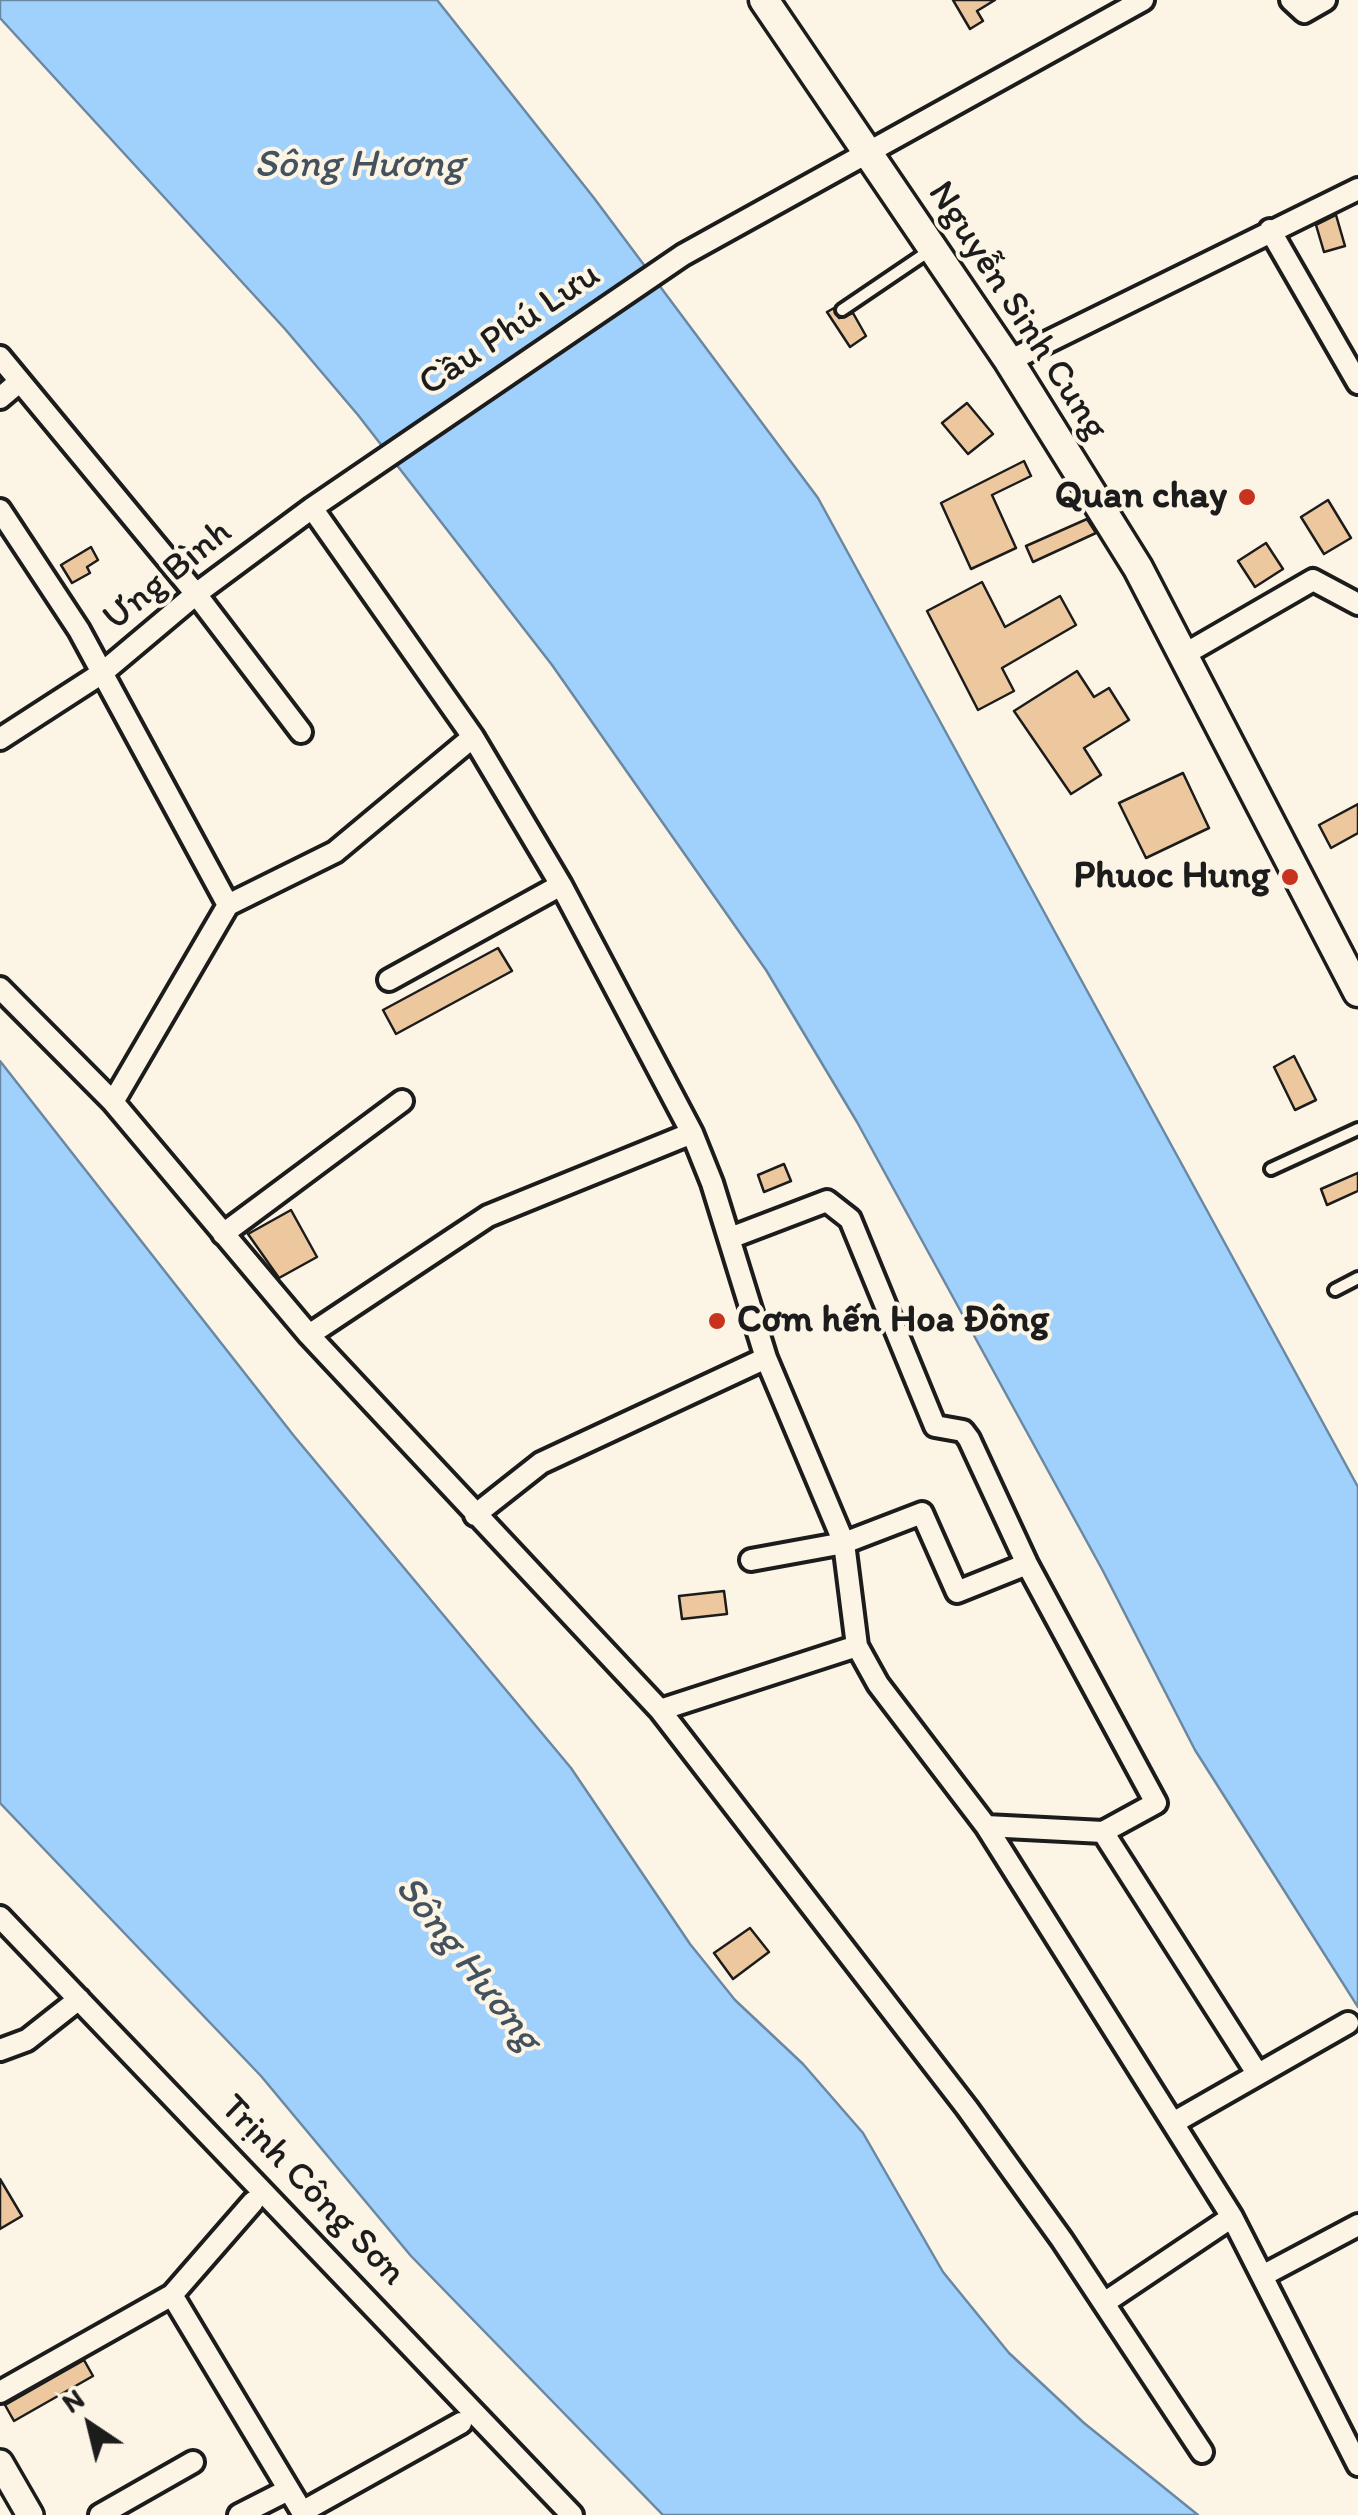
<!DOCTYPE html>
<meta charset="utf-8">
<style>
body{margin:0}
#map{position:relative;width:1358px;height:2515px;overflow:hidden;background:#fcf5e5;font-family:Itim,sans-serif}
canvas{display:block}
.north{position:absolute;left:40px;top:2375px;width:100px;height:100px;-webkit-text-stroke:8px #fcf5e5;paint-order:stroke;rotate:325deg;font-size:28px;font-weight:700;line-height:40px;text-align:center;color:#1c1c1c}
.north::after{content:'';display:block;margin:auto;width:35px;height:45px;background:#1c1c1c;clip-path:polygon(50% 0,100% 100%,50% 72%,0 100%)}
</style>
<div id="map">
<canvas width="1358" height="2515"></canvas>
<div class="north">N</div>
</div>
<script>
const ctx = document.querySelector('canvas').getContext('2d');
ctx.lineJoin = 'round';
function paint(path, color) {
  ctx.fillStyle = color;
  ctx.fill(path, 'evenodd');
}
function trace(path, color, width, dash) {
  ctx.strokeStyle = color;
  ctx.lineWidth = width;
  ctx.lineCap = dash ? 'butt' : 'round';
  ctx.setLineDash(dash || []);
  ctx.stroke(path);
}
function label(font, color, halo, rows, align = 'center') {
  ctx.font = font + ' Itim,sans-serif';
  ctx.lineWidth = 8;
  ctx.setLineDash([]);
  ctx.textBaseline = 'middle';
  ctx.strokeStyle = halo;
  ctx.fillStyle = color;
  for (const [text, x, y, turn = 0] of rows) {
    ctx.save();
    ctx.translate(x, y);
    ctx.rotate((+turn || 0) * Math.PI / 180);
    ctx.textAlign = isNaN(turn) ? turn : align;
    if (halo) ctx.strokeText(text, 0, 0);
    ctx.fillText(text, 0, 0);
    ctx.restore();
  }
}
const water = new Path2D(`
 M0 0H437L594 198 818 498 1358 1487V2007L1195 1750 1103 1571 857 1122 766 970 552 665 358 415 285 329 0 18Z
 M0 1061 294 1436 571 1768 690 1944 735 2000 803 2064 863 2133 943 2272 1009 2353 1084 2423 1198 2515H663L411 2256 261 2076 0 1803Z`);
const building = new Path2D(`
 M953 0H995L977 11 983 21 970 29Z
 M1336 215 1345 246 1324 252 1316 225Z
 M834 308 839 318 853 313 866 336 850 347 827 312Z
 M967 403 993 434 968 454 942 423Z
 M1024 461 1031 476 992 495 1016 548 971 569 941 503Z
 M1328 500 1351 538 1324 554 1301 517Z
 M1087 519 1096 533 1033 562 1026 546Z
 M1266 543 1283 569 1255 587 1238 561Z
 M91 547 98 560 87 567 90 573 72 583 61 565Z
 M982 582 1005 627 1060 596 1076 625 1002 668 1014 691 978 710 927 611Z
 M1077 671 1094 697 1109 688 1129 720 1084 748 1101 775 1071 794 1014 711Z
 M1183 773 1209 828 1146 858 1119 803Z
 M1358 804V833L1331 848 1319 825Z
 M498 948 512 971 396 1034 383 1010Z
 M1294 1056 1316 1100 1295 1110 1274 1067Z
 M784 1164 791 1181 764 1192 758 1175Z
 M1358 1173V1191L1327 1205 1321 1189Z
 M291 1210 317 1257 279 1278 248 1234Z
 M724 1591 727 1614 682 1619 679 1596Z
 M750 1928 769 1952 733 1979 714 1953Z
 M0 2179 22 2216 0 2229Z
 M84 2360 93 2376 14 2421 5 2405Z`);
const service = new Path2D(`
 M842 310 932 249
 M1271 1169 1358 1129
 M1335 1290 1358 1278`);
const minor = new Path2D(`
 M1291 0 1304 12 1325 0
 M1270 230 1358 383
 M0 357 196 594 301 732
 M1009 361 1358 189
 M0 398 19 382
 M312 508 473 737 561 885 692 1133 712 1183 766 1358 844 1543 857 1646 878 1684 986 1826 1232 2217 1358 2465
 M0 510 79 630 228 905
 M1185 654 1313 580 1358 604
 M0 739 102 673 196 594 312 508 683 255 1143 0
 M389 980 561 885
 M0 988 113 1102 309 1335 660 1710 967 2108 1062 2240 1202 2452
 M113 1102 228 905 335 852 473 737
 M223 1234 402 1101
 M730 1238 827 1201 850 1219 935 1426 963 1431 969 1439 1027 1564 1156 1803 1103 1832 986 1826
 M309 1335 488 1216 692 1133
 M475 1515 541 1463 766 1358
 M751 1560 844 1543 922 1513 957 1592 1027 1564
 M660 1710 857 1646
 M1103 1832 1257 2073
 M0 1917 572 2515
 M0 2050 27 2040 79 1999
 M1173 2123 1348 2023
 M1264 2275 1358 2225
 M172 2295 304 2515
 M1104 2303 1232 2217
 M0 2392 172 2295 253 2202
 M302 2512 461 2423
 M100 2515 193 2462
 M239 2515 288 2490`);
const tertiary = new Path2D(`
 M0 2463 30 2515`);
const secondary = new Path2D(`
 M764 0 1009 361 1138 568 1358 992`);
const markers = [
 [1247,497,10,"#c8321e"],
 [1290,877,10,"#c8321e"],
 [717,1321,10,"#c8321e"]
];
const streetNames = [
 ["Nguyễn Sinh Cung",1017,311,57],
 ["Cầu Phú Lưu",510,330,-34],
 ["Ưng Bình",168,576,-39],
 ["Trịnh Công Sơn",312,2191,46]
];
const poiNames = [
 ["Quan chay",1227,497],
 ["Phuoc Hung",1270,877],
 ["Cơm hến Hoa Đông",737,1321,"left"]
];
const waterNames = [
 ["Sông Hương",359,166],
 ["Sông Hương",467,1964,52]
];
paint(water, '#a0d0fc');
trace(water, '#6b88a2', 2.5);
paint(building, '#edc79d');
trace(building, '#1c1c1c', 2.5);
trace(service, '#1c1c1c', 18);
trace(minor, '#1c1c1c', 28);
trace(tertiary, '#1c1c1c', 32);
trace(secondary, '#1c1c1c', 35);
trace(service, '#fcf5e5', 10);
trace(minor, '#fcf5e5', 20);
trace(tertiary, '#fcf5e5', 25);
trace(secondary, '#fcf5e5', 28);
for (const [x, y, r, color] of markers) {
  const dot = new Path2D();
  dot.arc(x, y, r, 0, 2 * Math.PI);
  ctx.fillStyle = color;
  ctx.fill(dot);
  trace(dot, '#fcf5e5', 4);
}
label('38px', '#1c1c1c', '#fcf5e5', streetNames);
label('bold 38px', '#1c1c1c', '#fcf5e5', poiNames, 'right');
label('italic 40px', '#44525f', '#fcf5e5', waterNames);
</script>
